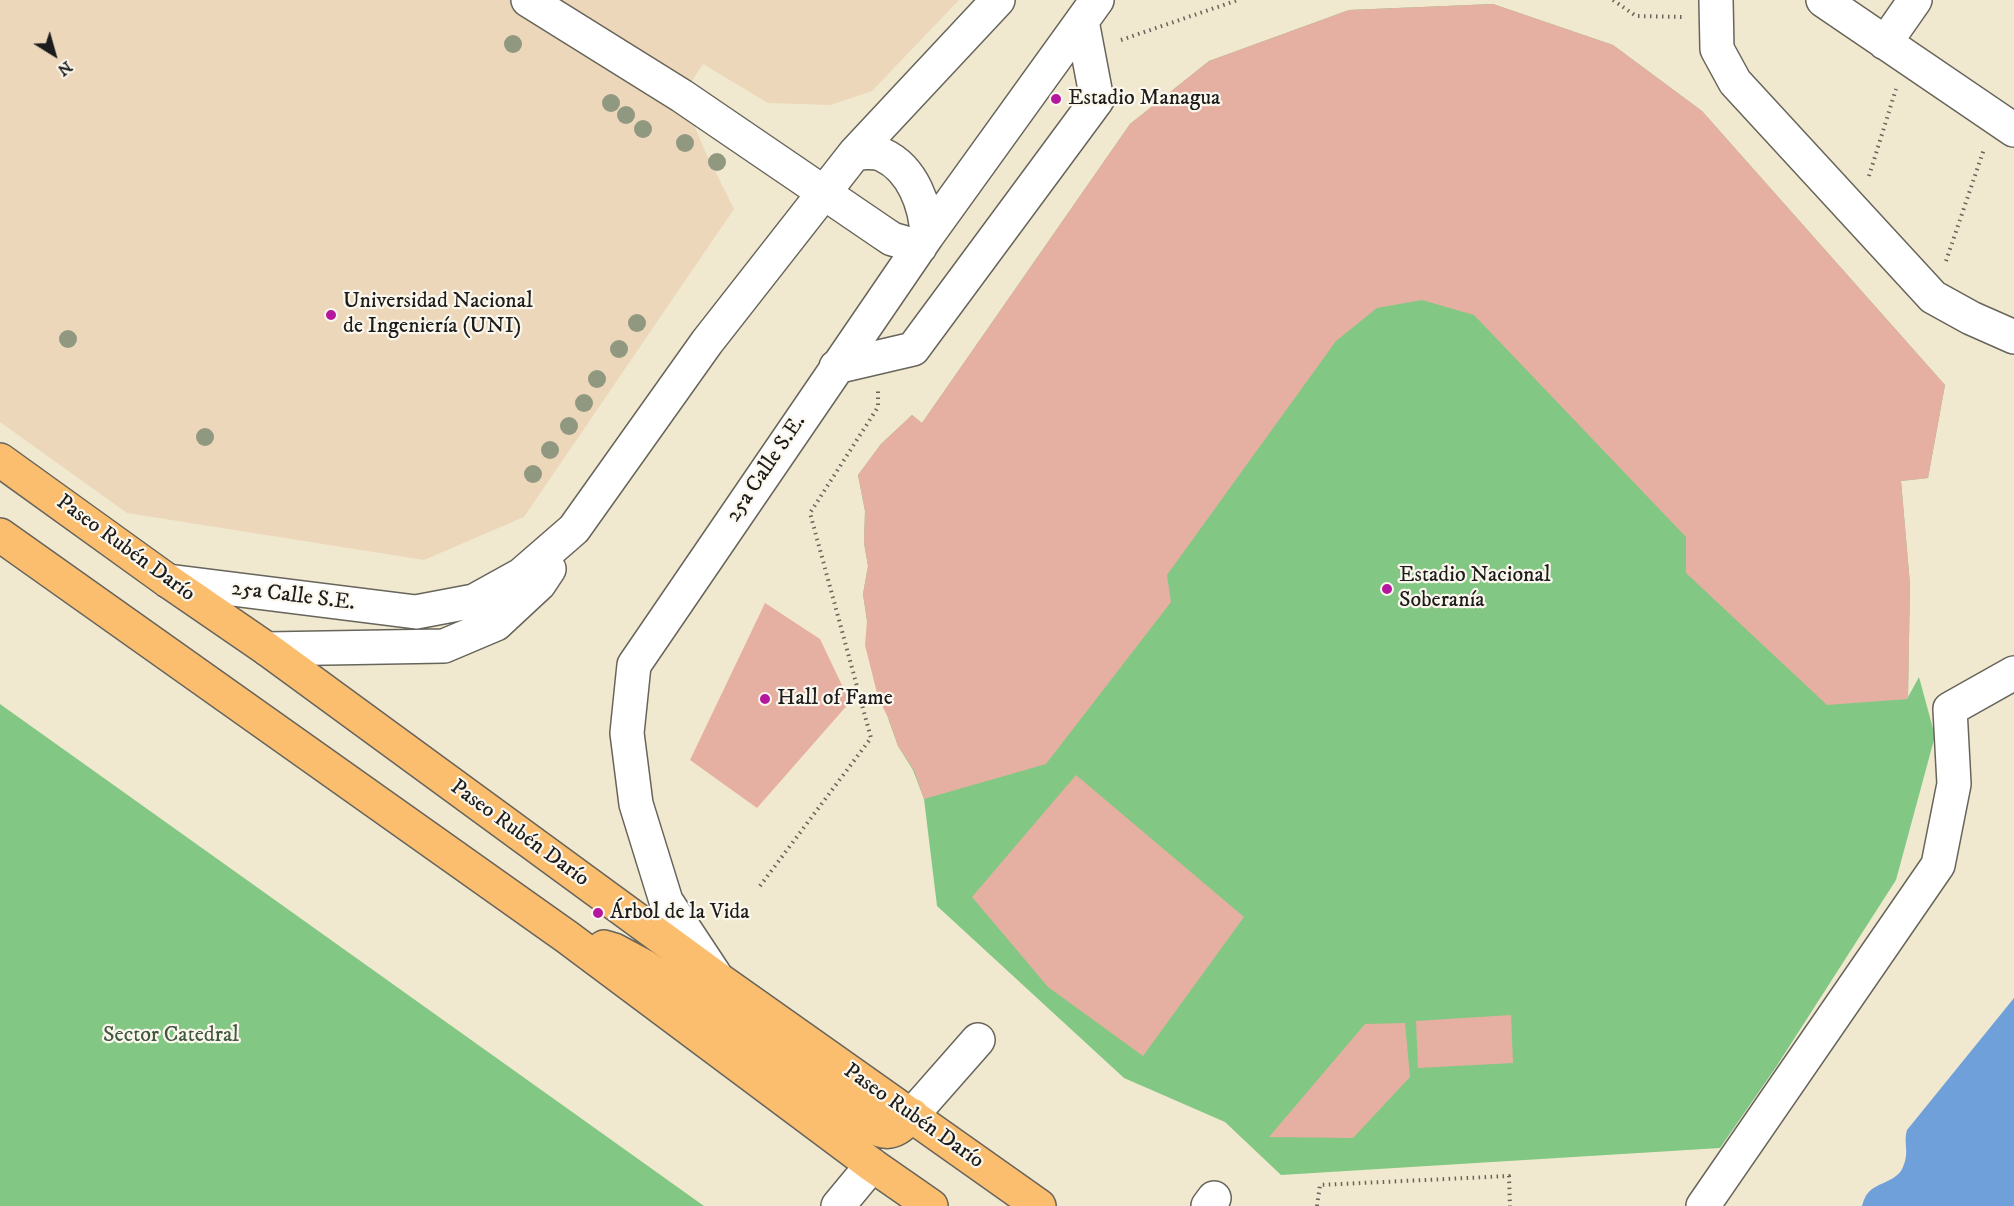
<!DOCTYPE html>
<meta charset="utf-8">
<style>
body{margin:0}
#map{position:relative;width:2014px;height:1206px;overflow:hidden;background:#f1e9cf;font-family:"IM FELL DW Pica",serif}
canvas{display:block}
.north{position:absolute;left:24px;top:24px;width:60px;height:60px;-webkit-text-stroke:4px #fbf7ec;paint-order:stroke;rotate:143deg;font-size:16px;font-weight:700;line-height:24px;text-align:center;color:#1c1c1c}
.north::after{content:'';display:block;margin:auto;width:21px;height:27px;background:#1c1c1c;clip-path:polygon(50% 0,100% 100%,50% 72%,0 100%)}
</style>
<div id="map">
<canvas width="2014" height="1206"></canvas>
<div class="north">N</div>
</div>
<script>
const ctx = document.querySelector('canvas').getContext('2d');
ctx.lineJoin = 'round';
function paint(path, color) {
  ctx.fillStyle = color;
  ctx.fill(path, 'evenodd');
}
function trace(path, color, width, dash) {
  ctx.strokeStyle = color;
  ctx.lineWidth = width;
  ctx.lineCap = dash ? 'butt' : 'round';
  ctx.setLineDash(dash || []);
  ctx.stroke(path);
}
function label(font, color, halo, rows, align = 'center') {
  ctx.font = font + ' "IM FELL DW Pica",serif';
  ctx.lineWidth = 4.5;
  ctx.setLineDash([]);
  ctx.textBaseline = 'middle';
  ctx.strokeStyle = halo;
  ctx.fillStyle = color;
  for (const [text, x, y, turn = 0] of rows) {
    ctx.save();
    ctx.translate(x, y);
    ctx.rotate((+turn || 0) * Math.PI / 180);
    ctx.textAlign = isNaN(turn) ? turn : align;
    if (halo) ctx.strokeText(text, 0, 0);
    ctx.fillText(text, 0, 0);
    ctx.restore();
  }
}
const built = new Path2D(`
 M0 0H959L872 91 830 105 768 103 703 64 682 96 705 151 734 209 524 517 424 560 127 513 0 422Z`);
const green = new Path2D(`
 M1493 4 1613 45 1702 111 1945 385 1928 478 1901 481 1910 584 1908 697 1919 677 1935 736 1896 880 1776 1067 1720 1148 1281 1175 1225 1122 1124 1078 937 906 924 799 913 770 898 746 889 721 867 621 863 594 868 566 864 543 865 511 858 475 881 444 912 415 922 423 1130 124 1209 61 1349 10Z
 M0 704 655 1171 704 1206H0Z`);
const water = new Path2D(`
 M2014 998V1206H1862C1863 1202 1865 1196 1868 1193 1877 1182 1897 1182 1903 1167 1910 1151 1903 1144 1907 1130Z`);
const building = new Path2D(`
 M1493 4 1613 45 1702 111 1945 385 1928 478 1901 481 1910 584 1908 699 1827 705 1686 573V537L1474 315 1422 300 1377 308 1336 341 1167 575 1171 602 1046 764 924 799 914 770 898 746 889 720 878 697 865 645 867 621 863 594 868 566 864 543 865 511 858 475 881 444 912 415 922 423 1130 124 1209 61 1349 10Z
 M765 603 820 639 850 702 757 808 690 760Z
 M1076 775 1244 917 1143 1056 1048 987 972 897Z
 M1511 1015 1513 1063 1418 1068 1416 1021Z
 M1405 1023 1410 1077 1353 1138 1269 1137 1365 1024Z`);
const path = new Path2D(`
 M1613 0 1636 16 1682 17
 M1121 40 1238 0
 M1869 176 1896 89
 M1946 261 1984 149
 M760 886 871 738 810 513 878 407V391
 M1317 1206 1320 1185 1509 1176 1510 1206`);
const minor = new Path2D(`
 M528 0 682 96 883 233 892 239 920 247
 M1716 0 1717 49 1735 82 1933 297 1971 318 2014 337
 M1823 0 2014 130
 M1885 43 1915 0
 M855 153C864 153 875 151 883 155 913 169 926 206 927 236
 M836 367 913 349 1097 100 1082 21
 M168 581 416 612 474 601 521 575 574 529 707 342 855 153 998 0
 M267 649 444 646 496 624 539 584 549 569
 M715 975 666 901 636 804 627 733 634 665 927 236 1097 0
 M912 1115 978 1040
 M838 1206 872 1165
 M1208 1206 1214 1198
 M1703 1206 1938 865 1954 784 1950 709 2014 673`);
const highway = new Path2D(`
 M0 460 168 581 267 649 718 979 1039 1206
 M0 535 567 937 872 1165 931 1206
 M604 947 614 950 644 966 880 1130C893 1135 903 1125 912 1115`);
const trees = [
 [513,44],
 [611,103],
 [626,115],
 [643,129],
 [685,143],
 [717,162],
 [637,323],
 [68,339],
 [619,349],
 [597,379],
 [584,403],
 [569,426],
 [205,437],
 [550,450],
 [533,474]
];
const markers = [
 [1056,99,6,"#b5179e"],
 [331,315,6,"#b5179e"],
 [1387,589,6,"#b5179e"],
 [765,699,6,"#b5179e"],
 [598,913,6,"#b5179e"]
];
const poiNames = [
 ["Estadio Managua",1068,99],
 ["Universidad Nacional",343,302],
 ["de Ingeniería (UNI)",343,327],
 ["Estadio Nacional",1399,576],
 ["Soberanía",1399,601],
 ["Hall of Fame",777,699],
 ["Árbol de la Vida",610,913]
];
const streetNames = [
 ["25a Calle S.E.",767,469,-56],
 ["Paseo Rubén Darío",125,549,36],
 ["25a Calle S.E.",293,597,7],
 ["Paseo Rubén Darío",519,834,36],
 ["Paseo Rubén Darío",913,1117,35]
];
const parkNames = [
 ["Sector Catedral",171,1036]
];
paint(built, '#ecd7ba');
paint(green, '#82c884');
paint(water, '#70a0da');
paint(building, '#e5b0a1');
trace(minor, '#67645b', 36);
trace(highway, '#67645b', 36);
trace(path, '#67645b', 4, [1.5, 4.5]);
trace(minor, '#fff', 33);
trace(highway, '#fbbd6e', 33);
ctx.fillStyle = '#909980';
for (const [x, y] of trees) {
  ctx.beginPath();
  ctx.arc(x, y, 9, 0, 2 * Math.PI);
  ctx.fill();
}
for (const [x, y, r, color] of markers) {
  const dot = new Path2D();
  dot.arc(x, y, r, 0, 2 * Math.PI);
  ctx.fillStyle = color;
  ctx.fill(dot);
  trace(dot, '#fbf7ec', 2);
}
label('22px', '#1c1c1c', '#fbf7ec', poiNames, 'left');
label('22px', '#1c1c1c', '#fbf7ec', streetNames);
label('22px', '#405840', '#fbf7ec', parkNames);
</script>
